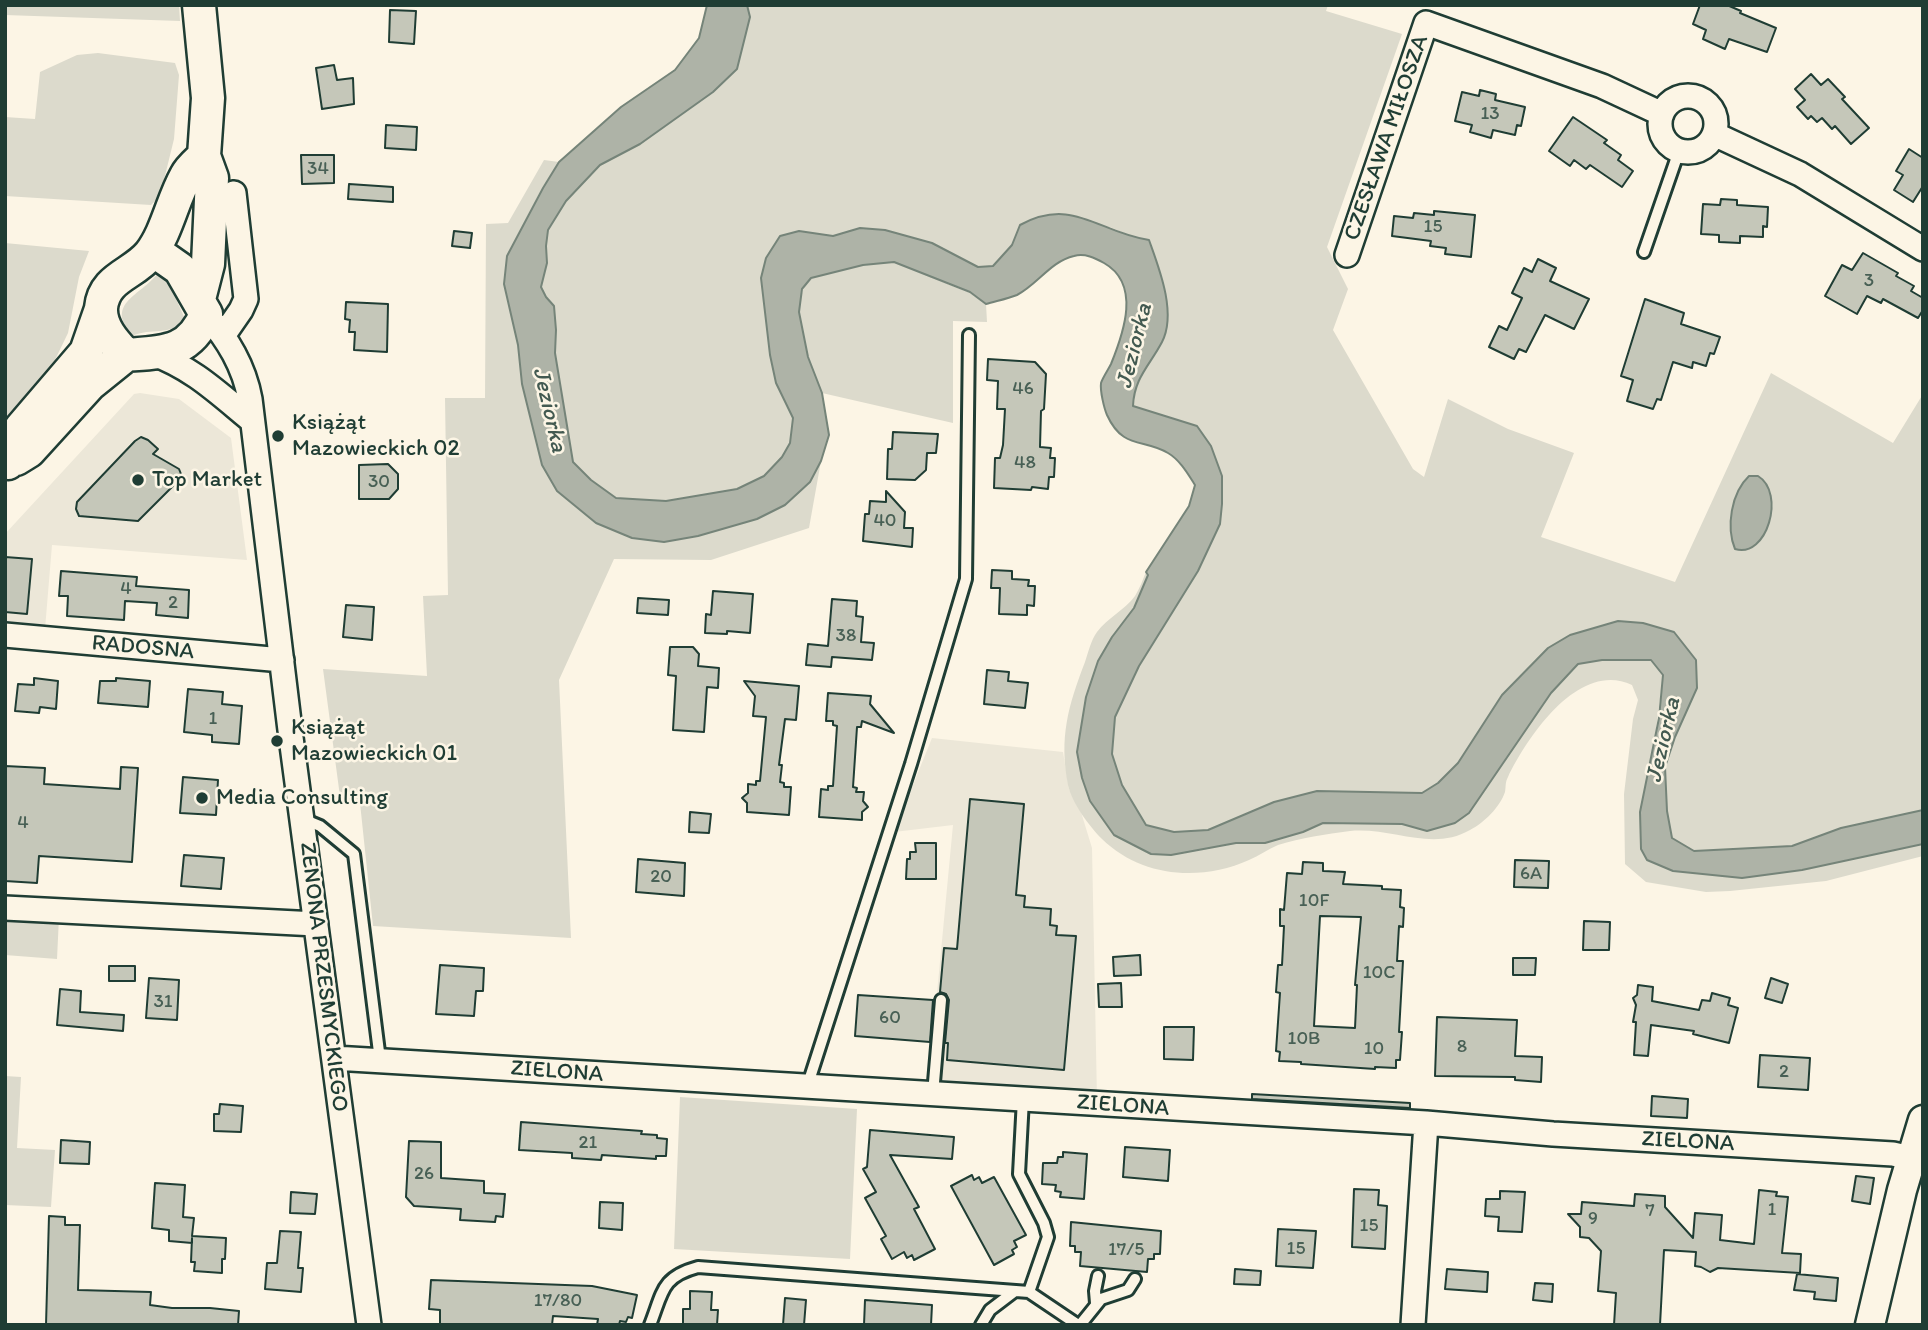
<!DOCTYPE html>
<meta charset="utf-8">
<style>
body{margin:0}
#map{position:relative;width:1928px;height:1330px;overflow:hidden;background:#fcf5e5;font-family:Itim,sans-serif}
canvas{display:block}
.frame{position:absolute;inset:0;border:7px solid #1f3d34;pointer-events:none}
</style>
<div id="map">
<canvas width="1928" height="1330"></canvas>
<div class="frame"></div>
</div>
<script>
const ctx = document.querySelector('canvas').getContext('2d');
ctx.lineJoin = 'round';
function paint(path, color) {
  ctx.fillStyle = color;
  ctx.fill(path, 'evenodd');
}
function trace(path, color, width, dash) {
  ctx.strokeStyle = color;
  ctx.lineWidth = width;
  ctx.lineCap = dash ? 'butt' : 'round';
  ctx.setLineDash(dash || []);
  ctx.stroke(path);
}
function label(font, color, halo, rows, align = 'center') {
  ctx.font = font + ' Itim,sans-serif';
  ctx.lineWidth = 5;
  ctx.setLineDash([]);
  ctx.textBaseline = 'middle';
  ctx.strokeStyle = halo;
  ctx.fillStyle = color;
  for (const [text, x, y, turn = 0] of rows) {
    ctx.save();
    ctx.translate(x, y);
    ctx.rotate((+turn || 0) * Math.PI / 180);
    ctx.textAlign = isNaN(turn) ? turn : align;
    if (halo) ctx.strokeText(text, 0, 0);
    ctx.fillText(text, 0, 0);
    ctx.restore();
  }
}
const built = new Path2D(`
 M140 393 179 399 231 438 247 560 52 545 45 629 5 626V534L134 394Z
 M932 738 1063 752 1069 789 1081 812 1092 848 1097 1099 928 1088 953 825 894 832Z`);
const green = new Path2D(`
 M5 5H179L180 21 5 15Z
 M747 5H1328L1326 11 1402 34 1327 247 1348 289 1333 330 1413 469 1424 477 1448 399 1508 429 1574 453 1541 537 1675 582 1771 373 1893 443 1923 394V810L1841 828 1792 846 1694 851 1672 838 1667 811 1665 767 1696 660 1548 648 1502 695 1458 763 1438 783 1422 793 1317 791 1208 830 1174 832 1146 825 1122 785 1112 754 1115 717 1139 666 1198 571 1220 524 1222 504V476L1211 446 1197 426 1133 406C1134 379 1149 365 1162 342 1177 313 1159 268 1149 240L1135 238 1110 227 1020 225 1012 245 993 266 978 267 932 243 860 228 833 236 819 235 766 258 761 278 770 355 776 383 793 418 790 443 782 457 764 476 737 489 666 501 616 498 591 480 573 462 555 353 556 330 554 306 546 297 541 287 547 264 546 246 548 230 566 201 600 165 640 144 713 92 750 18Z
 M98 53 175 63 179 75 174 139 160 196 151 205 5 196V117L35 119 40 72 77 55Z
 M544 160 559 162 542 188 507 256 504 284 518 345 522 384 542 465 557 490 735 524C776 515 801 499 821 461L809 528 711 560 614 559 559 680 571 938 373 926 360 803 341 804 323 669 427 676 423 596 448 595 445 398H485L486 224 508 223Z
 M5 243 89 251 79 277 68 333 53 364 5 421Z
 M894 262 970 293 986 304 987 322 953 321V423L822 393C818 380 812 370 808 357 802 338 792 295 810 280 821 269 877 264 894 262Z
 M157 274 169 283 185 319C171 337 151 327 132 336 104 303 142 295 157 274Z
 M1146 572 1148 574 1134 608 1112 637 1098 661 1086 697 1077 752 1082 778 1090 800 1114 834 1151 854 1171 855 1236 843H1266L1303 832 1323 823 1403 824 1427 831 1455 823 1469 813 1551 693 1578 664 1602 660H1651L1663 675 1641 849 1742 878 1802 870 1923 844V856L1826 881 1730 891 1706 892 1646 882 1625 864 1624 794 1633 719 1638 700 1632 685C1579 660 1528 736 1508 777 1505 782 1506 787 1505 792 1500 807 1484 823 1470 830 1432 852 1392 827 1350 831 1326 834 1301 838 1278 845 1268 849 1259 856 1249 860 1200 882 1141 877 1102 839 1089 826 1072 803 1068 785 1059 738 1068 706 1085 662 1088 653 1091 640 1097 632 1107 618 1125 610 1135 596 1140 588 1143 579 1146 572Z
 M5 913 59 917 57 959 5 955Z
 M5 1076 21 1077 17 1148 55 1150 51 1207 5 1205Z
 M680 1097 857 1109 850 1259 674 1249Z`);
const water = new Path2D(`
 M707 5H747L750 17 737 69 713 92 640 144 600 165 566 201 548 230 546 246 547 263 541 287 546 297 554 306 556 330 555 353 573 462 591 480 616 498 666 501 737 489 764 476 782 457 790 443 793 418 776 383 770 355 761 278 766 258 780 236 799 231 833 236 860 228 885 230 932 243 978 267 993 266 1012 245 1020 225C1073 196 1099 233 1149 240 1159 268 1177 313 1162 342 1150 365 1134 378 1133 406L1197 426 1211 446 1222 476V504L1220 524 1198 571 1139 666 1115 717 1112 754 1122 785 1146 825 1174 832 1208 830 1274 802 1317 791 1422 793 1438 783 1458 763 1502 695 1548 648 1570 635 1618 621 1643 623 1674 632 1696 660 1697 688 1675 737 1665 767 1667 811 1672 838 1694 851 1792 846 1841 828 1923 810V844L1802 870 1742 878 1673 871 1647 860 1641 849 1640 812 1659 718 1663 675 1651 660H1602L1578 664 1551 693 1469 813 1455 823 1427 831 1402 824 1323 823 1303 832 1265 843H1236L1171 855 1151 854 1114 835 1090 801 1082 778 1077 752 1086 697 1098 661 1112 637 1134 608 1148 575 1146 572 1189 506 1195 485C1188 474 1180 460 1168 453 1143 438 1123 450 1107 415 1104 408 1100 391 1101 383 1103 377 1108 370 1111 364 1124 332 1141 284 1104 263 1095 258 1085 253 1074 256 1051 261 1037 285 1017 295 1007 299 996 301 986 304L970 292 894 262 863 265 811 278 802 289 799 312 808 357 822 393 829 435 821 461 810 482 785 505 757 519 698 536 664 542 632 538 596 523 557 491 542 465 522 384 518 345 504 284 507 256 543 188 559 162 621 107 675 70 699 38Z
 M1749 476H1758C1786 493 1767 559 1735 549 1726 527 1731 493 1749 476Z`);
const building = new Path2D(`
 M1700 5H1727L1741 11 1740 13 1776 28 1767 52 1729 39 1725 49 1703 39 1706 30 1693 24Z
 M390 10 416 11 414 44 389 42Z
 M334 65 337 80 353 78 354 104 322 109 316 68Z
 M1811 74 1821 85 1828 79 1845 97 1842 99 1869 128 1851 144 1835 126 1832 129 1822 118 1817 122 1811 116 1808 119 1797 107 1805 100 1795 89Z
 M1480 90 1496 94 1495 100 1525 107 1521 126 1517 125 1515 135 1493 130 1491 138 1470 132 1472 125 1455 121 1462 92 1479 96Z
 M1573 117 1607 140 1604 143 1621 155 1618 160 1633 171 1622 187 1590 165 1586 169 1574 160 1570 166 1549 151Z
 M386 125 417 127 416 150 385 148Z
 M1909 149 1923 158V186L1913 202 1894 190 1903 175 1896 171Z
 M301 155H334V183L302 184Z
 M349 184 393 187V202L348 199Z
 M1721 199 1737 200V205L1768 207 1767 227 1763 226V237L1740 236V243L1719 242V235L1701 234 1703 204 1720 205Z
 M1434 211 1475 215 1471 257 1445 254 1446 248 1430 246 1431 241 1392 236 1394 216 1413 218 1414 213 1434 215Z
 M454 231 472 233 470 248 452 246Z
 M1863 253 1898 273 1896 276 1914 286 1911 291 1923 298V310L1918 318 1883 299 1881 303 1867 296 1857 314 1825 296 1842 265 1852 270Z
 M1538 259 1556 268 1550 281 1589 299 1574 329 1545 315 1526 352 1519 349 1514 359 1489 347 1499 326 1507 330 1522 298 1512 293 1524 268 1532 272Z
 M1645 299 1684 313 1681 324 1720 337 1714 354 1710 353 1706 366 1693 362 1692 368 1673 362 1661 400 1657 399 1653 409 1627 401 1633 380 1621 376Z
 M346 302 388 304 387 352 354 350 355 332H349L350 320 345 319Z
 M988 359 1035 362 1046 374 1044 409 1041 411 1040 447 1051 448 1050 458H1055L1054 477H1049L1048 489 1032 487 1031 490 994 488 995 458H1000L1003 445 1005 409H997L998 381 987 380Z
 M893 432 938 434 936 453H927L926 470 915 480 887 479 888 449H892Z
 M141 437 148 440 158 449 153 454 179 469 181 474 178 481 138 521 79 516 76 509 77 502 135 441Z
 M388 464 398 474V489L389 499H359V465Z
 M886 491 905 512 904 528H913L912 547 863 541 865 514H869L870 501 886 502Z
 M5 557 32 559 27 614 5 612Z
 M992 570 1012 571V579L1029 580 1028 586H1035L1034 606 1027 605V615L999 614 1000 588H991Z
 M61 571 137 577 136 586 189 590 188 618 156 615 157 603 125 601 124 620 67 616 68 596H59Z
 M713 591 753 594 750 633 727 631V634L705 633 706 614 711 615Z
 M638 598 669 600 668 615 637 613Z
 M832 599 857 601 856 616 863 617 861 642 874 643 872 660 832 657 831 667 806 665 808 644 828 646Z
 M346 605 374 607 372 640 343 637Z
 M670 647H693L699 654 698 666 719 668 718 688 707 687 704 732 673 730 676 676 668 675Z
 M987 670 1009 672 1008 681 1028 683 1025 708 984 704Z
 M34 678 58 681 56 709 40 707 39 713 15 711 18 684 34 685Z
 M116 678 150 681 148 707 98 703 100 681H116Z
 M744 681 799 686 796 720 785 719 779 765H782L780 782 784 783V787H791L789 815 747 812V803L742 798 748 793V784L756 785V781H760L766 717 753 716 755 696Z
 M188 689 223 692 222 704 242 706 239 744 212 742V735L184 732Z
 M828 693 871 696 870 704 894 733 862 721 861 727H857L853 787 857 788 856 792H864L863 801 868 807 862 812V820L819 817 821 789 828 790V786H833L837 726 833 725V721H826Z
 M5 766 45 768 44 784 120 789 121 767 138 768 132 862 39 856 37 883 5 881Z
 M183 777 218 780 216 815 180 813Z
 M970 799 1024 804 1016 895 1025 896 1024 907 1051 909 1050 925 1057 926 1056 935 1076 936 1064 1070 947 1060 948 1043H945L949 1000 946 994 940 992 944 948 957 949Z
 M690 812 711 814 709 833 689 832Z
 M915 843H936V879H906L907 859H910V852H916Z
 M184 855 224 858 221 889 181 886Z
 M638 859 685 863 684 896 636 892Z
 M1515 860 1549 861 1548 888 1514 887Z
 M1303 862 1323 863V871L1345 872 1343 884 1382 886V889L1401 890 1400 907 1404 908 1403 927 1399 926 1397 961H1403L1399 1032H1402L1400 1060H1396V1068L1375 1067V1069L1301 1064V1062L1279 1061 1280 1052 1276 1051 1280 993 1276 992 1278 965H1282L1283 946 1284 926H1280V909L1284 910 1287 873 1302 874ZM1320 916 1361 917 1355 985H1357L1355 1028 1314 1026Z
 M1584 921 1610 922 1609 950H1583Z
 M1140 955 1141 975 1114 976 1113 957Z
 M1513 958H1536L1535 975H1513Z
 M440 965 484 968 483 991H476L474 1016 436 1014Z
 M109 966H135V981H109Z
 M149 978 179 980 177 1020 146 1018Z
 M1771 978 1788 984 1782 1003 1765 998Z
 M1121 983 1122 1007H1099L1098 984Z
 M1638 985 1653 987 1652 1001 1699 1010 1702 1000 1710 1001 1712 993 1730 998 1728 1005 1738 1008 1729 1043 1693 1034 1694 1031 1651 1025 1648 1056 1634 1055 1636 1022H1633L1636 1005 1633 998 1637 995Z
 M60 989 81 991 80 1012 124 1015 123 1031 57 1025Z
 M858 995 933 1000 930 1042 855 1036Z
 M1437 1017 1517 1020 1515 1056 1542 1057 1541 1082 1515 1080V1077L1435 1076Z
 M1164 1027H1194L1193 1060 1164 1059Z
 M1760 1055 1810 1058 1808 1090 1758 1087Z
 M1252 1094 1410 1103V1108L1252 1099Z
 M1652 1096 1688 1099 1687 1118 1651 1116Z
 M220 1104 243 1106 241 1132 214 1131V1114H219Z
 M521 1122 642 1131 641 1134 657 1135V1138L667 1139 666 1156H656V1159L602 1155 601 1160 572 1158V1153L519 1150Z
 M870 1130 954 1137 952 1159 890 1155 919 1207 914 1209 935 1249 914 1260 912 1255 907 1258 904 1252 892 1259 881 1239 886 1236 865 1198 876 1192 863 1169 867 1167Z
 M61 1140 90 1142 89 1164 60 1163Z
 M409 1141 441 1142V1178L484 1181V1193L505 1194 503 1217 496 1216 495 1222 460 1220 461 1209 414 1206 406 1197Z
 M1125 1147 1170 1150 1168 1181 1123 1177Z
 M1063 1152 1087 1154 1084 1199 1060 1197 1061 1192 1055 1191 1056 1185 1042 1184 1043 1163H1057L1058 1157H1063Z
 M972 1175 974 1180 979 1177 982 1183 994 1177 1026 1235 1014 1241 1017 1247 1012 1250 1014 1254 994 1265 951 1186Z
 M1856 1176 1874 1178 1870 1204 1852 1201Z
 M155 1183 185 1185 183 1217 194 1218 192 1236 226 1238 225 1259H222V1273L194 1271 195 1262H191L192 1238V1243L169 1241V1230L152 1228Z
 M1354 1189 1379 1190 1378 1205 1387 1206 1385 1249 1352 1247Z
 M1759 1190 1777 1192 1776 1196 1788 1197 1782 1253 1801 1254 1800 1273 1718 1268 1710 1272 1701 1267 1695 1266 1696 1252 1664 1250 1660 1325H1614L1616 1293 1598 1291 1601 1251 1589 1238 1580 1237V1227L1568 1214H1581L1582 1202 1634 1206 1635 1194 1665 1196V1207L1693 1238 1695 1213 1722 1215 1720 1240 1754 1244Z
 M1500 1191 1525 1192 1522 1232 1498 1231 1499 1217 1485 1216 1486 1199H1500Z
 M291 1192 317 1194 315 1214 290 1213Z
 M600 1202 623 1203 622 1230 599 1228Z
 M49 1216 65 1217V1225H80L78 1290 151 1292 150 1305 172 1308H210L239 1311 238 1325H46Z
 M1071 1222 1161 1231 1160 1254H1154V1259H1148L1147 1272 1080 1266 1081 1252H1075V1246H1070Z
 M1278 1229 1316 1231 1313 1268 1276 1266Z
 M280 1231 301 1232 298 1268H303L301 1292 265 1289 267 1263H277Z
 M1235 1269 1261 1271 1260 1285 1234 1284Z
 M1447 1269 1488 1272 1487 1292 1445 1289Z
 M1797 1274 1838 1278 1836 1301 1814 1299 1815 1292 1794 1290Z
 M431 1280 592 1286 637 1295 632 1318 628 1317 626 1322 620 1321 619 1325H597L598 1319 553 1316 552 1325H440V1310L429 1309Z
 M1535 1283 1553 1284 1552 1302 1533 1300Z
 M690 1291 712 1292 711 1310H718L717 1325H683V1309H690Z
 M785 1298 806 1300 804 1325H783Z
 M865 1300 932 1305 931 1325H864Z`);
const service = new Path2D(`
 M1644 252 1679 151
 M303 819 320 826 354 854 380 1060
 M807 1087 911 764 966 579 969 335
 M933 1094 941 1000
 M1023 1099 1019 1174 1044 1223 1048 1237 1029 1292
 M1096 1303 1095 1291 1098 1276
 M650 1325C663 1292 661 1277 698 1267L1029 1292 1078 1325
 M981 1325 990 1310 1015 1291
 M1080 1325 1101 1299 1128 1290 1135 1279`);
const minor = new Path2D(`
 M1660 124a28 28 0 1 1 56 0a28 28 0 1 1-56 0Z
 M1714 134 1800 174 1923 249
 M1347 255 1426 23 1602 86 1662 114
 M206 314C228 340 244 366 250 399L290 730 369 1325
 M223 336 241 310 246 299 234 193
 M151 353C193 368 218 393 251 420
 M5 635 282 660
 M5 908 316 924
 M334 1058 1426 1123 1553 1134 1893 1154 1911 1158
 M1413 1325 1426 1123`);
const tertiary = new Path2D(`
 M1870 1325 1902 1190 1923 1120`);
const secondary = new Path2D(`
 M153 250 180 269 206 314C190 353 164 352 126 355 114 342 100 327 101 308 104 277 133 275 150 254 167 232 172 201 186 176 190 168 198 162 204 156
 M199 299 208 264 212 178 204 156 208 98 199 5
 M16 459 29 451 90 384 126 355
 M8 463 21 428 86 352 101 309`);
const markers = [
 [278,436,7,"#1f3d34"],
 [138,480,7,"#1f3d34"],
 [277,741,7,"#1f3d34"],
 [202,798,7,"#1f3d34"]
];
const numberNames = [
 ["13",1490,114],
 ["34",318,169],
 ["15",1433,227],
 ["3",1869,281],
 ["46",1023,389],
 ["48",1025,463],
 ["30",379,482],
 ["40",885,521],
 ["4",126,589],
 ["2",173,603],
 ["38",846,636],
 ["1",213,719],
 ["4",23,823],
 ["6A",1531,874],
 ["20",661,877],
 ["10F",1314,901],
 ["10C",1379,973],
 ["31",163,1002],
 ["60",890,1018],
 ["10B",1304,1039],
 ["8",1462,1047],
 ["10",1374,1049],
 ["2",1784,1072],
 ["21",588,1143],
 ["26",424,1174],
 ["1",1772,1210],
 ["7",1650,1211],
 ["9",1593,1219],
 ["15",1369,1226],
 ["15",1296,1249],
 ["17/5",1126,1250],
 ["17/80",558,1301]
];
const streetNames = [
 ["CZESŁAWA MIŁOSZA",1387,138,-71],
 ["RADOSNA",143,648,5],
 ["ZENONA PRZESMYCKIEGO",323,977,83],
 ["ZIELONA",557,1072,4],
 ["ZIELONA",1123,1106,4],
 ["ZIELONA",1688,1142,3]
];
const poiNames = [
 ["Książąt",292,423],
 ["Mazowieckich 02",292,449],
 ["Top Market",152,480],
 ["Książąt",291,728],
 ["Mazowieckich 01",291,754],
 ["Media Consulting",216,798]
];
const waterNames = [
 ["Jeziorka",1135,346,-76],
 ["Jeziorka",549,410,77],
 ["Jeziorka",1664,740,-77]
];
paint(built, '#ece7d8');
paint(green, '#dcdacc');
paint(water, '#aeb3a7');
trace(water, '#758479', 2);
paint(building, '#c5c7b9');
trace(building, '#1f3d34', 2);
trace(service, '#1f3d34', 16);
trace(minor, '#1f3d34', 28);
trace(tertiary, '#1f3d34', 33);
trace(secondary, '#1f3d34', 37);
trace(service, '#fcf5e5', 10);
trace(minor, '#fcf5e5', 23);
trace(tertiary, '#fcf5e5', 28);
trace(secondary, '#fcf5e5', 32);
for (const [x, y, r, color] of markers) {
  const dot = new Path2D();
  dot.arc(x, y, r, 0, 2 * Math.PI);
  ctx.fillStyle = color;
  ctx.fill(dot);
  trace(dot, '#fcf5e5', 2.5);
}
label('19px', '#486055', null, numberNames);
label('23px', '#1f3d34', '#fcf5e5', streetNames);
label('23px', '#1f3d34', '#fcf5e5', poiNames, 'left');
label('italic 24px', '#435a51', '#fcf5e5', waterNames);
</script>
